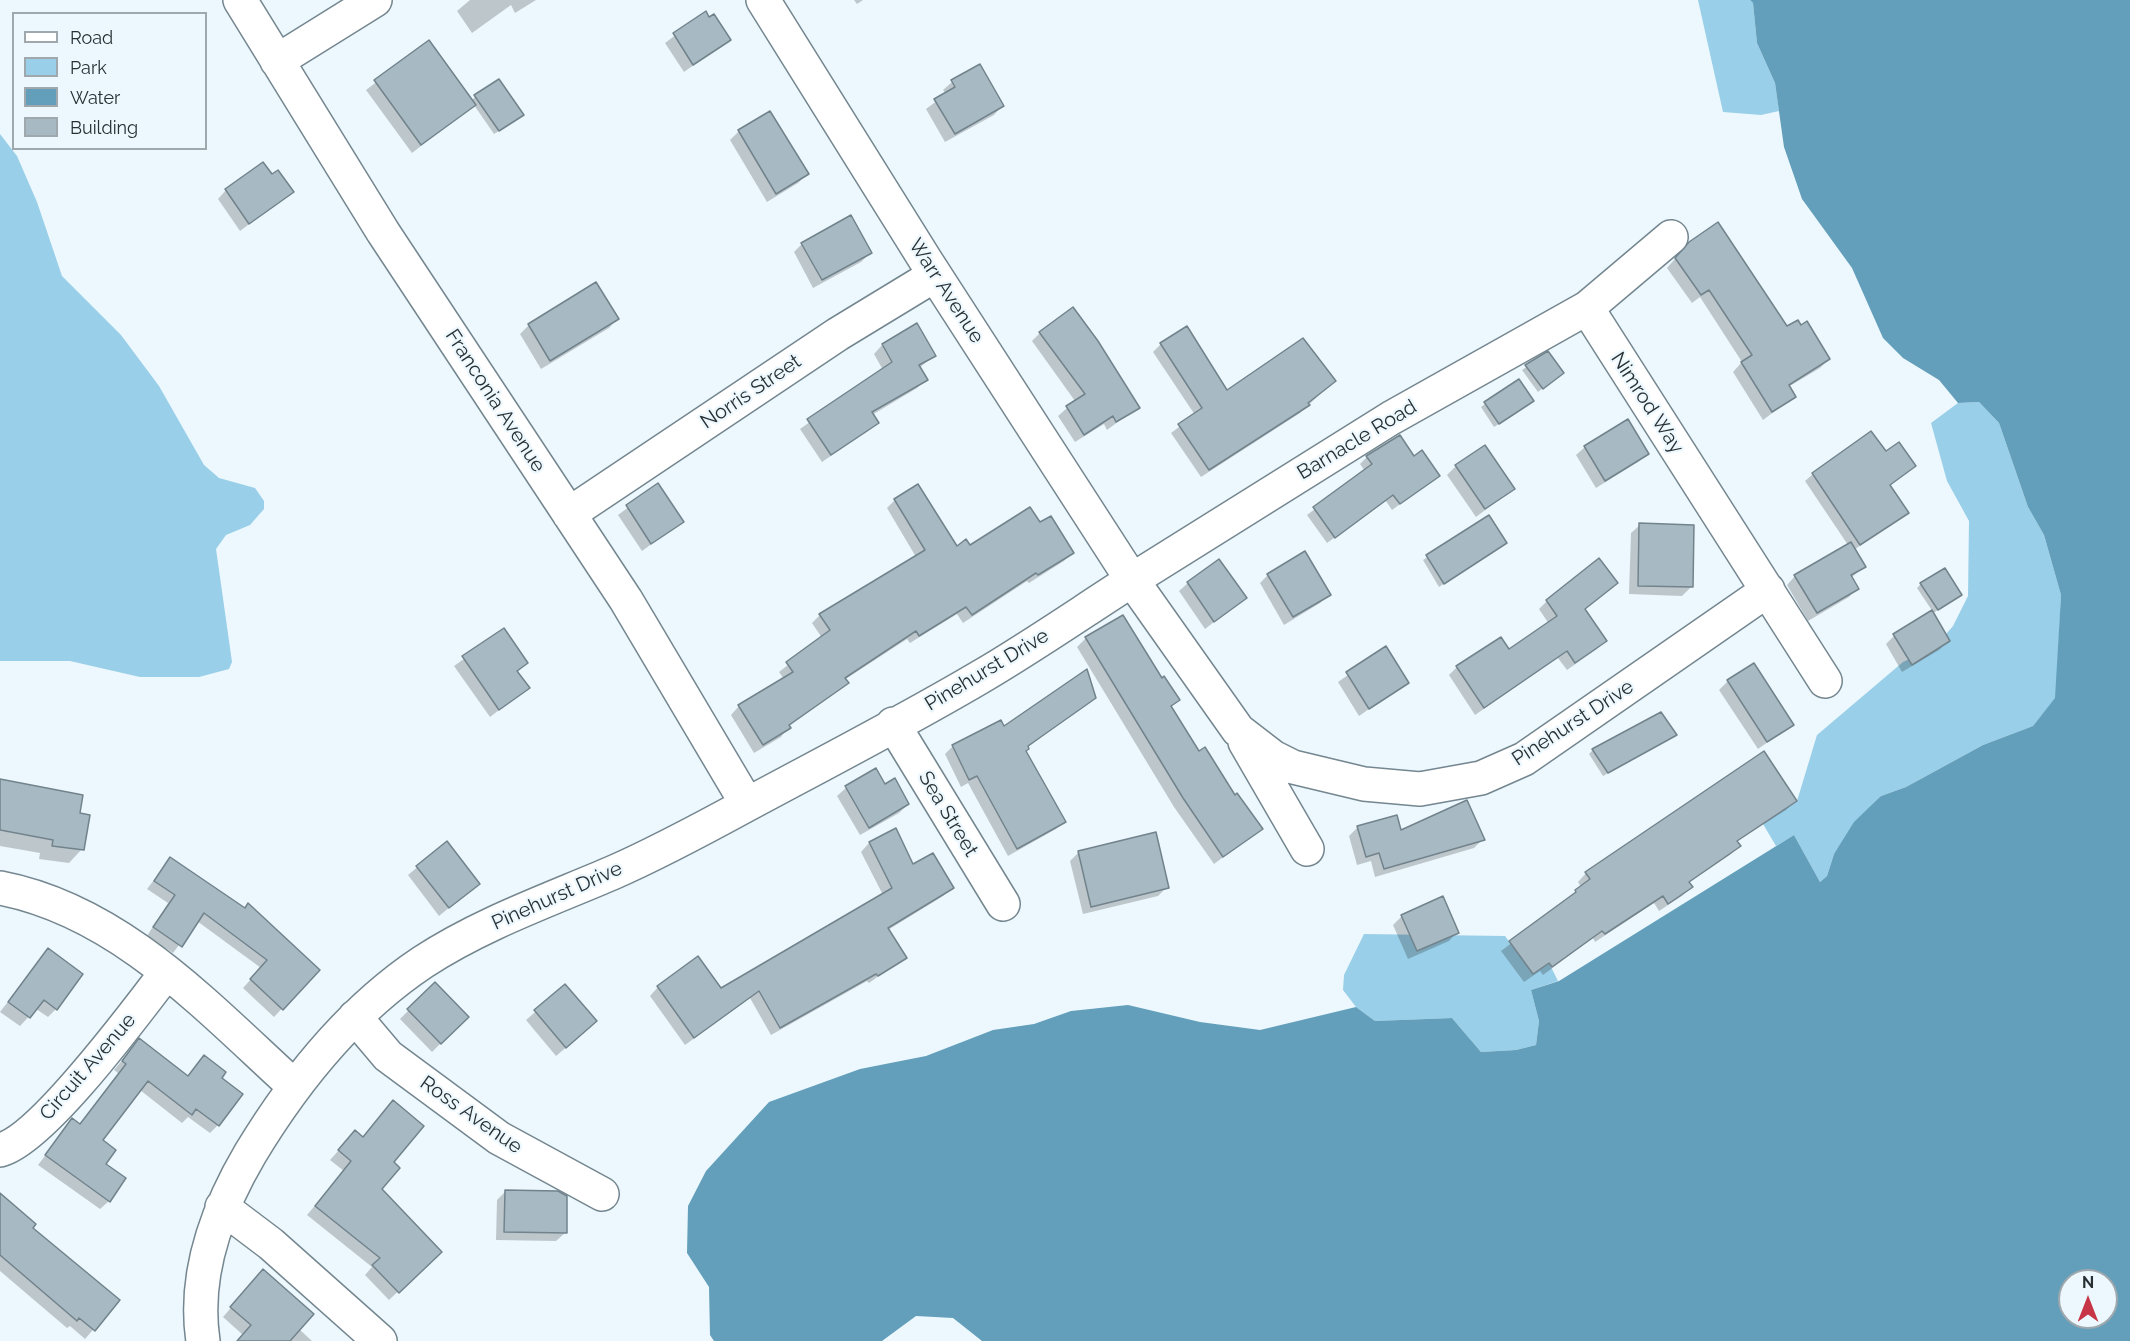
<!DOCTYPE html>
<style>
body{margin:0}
#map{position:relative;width:2130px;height:1341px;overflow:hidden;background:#ecf8fe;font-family:Raleway,sans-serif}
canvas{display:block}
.legend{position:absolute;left:12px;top:12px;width:195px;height:138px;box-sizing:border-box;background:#ecf8fe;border:2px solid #9ea8ad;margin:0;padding:8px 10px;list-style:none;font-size:18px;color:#283033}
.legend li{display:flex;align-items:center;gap:12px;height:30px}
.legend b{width:30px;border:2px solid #9ea8ad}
.north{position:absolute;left:2058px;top:1269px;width:60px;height:60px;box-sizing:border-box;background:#ecf8fe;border:2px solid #9ea8ad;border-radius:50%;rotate:0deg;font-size:16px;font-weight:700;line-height:24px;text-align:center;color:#283033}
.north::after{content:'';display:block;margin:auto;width:21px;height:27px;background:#c63647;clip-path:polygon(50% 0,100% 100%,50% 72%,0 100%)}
</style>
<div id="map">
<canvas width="2130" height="1341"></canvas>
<ul class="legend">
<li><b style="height:8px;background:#fff"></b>Road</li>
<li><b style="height:16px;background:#99cfe8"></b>Park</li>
<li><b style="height:16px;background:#639fba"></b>Water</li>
<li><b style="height:16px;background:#a7bac3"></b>Building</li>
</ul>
<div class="north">N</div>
</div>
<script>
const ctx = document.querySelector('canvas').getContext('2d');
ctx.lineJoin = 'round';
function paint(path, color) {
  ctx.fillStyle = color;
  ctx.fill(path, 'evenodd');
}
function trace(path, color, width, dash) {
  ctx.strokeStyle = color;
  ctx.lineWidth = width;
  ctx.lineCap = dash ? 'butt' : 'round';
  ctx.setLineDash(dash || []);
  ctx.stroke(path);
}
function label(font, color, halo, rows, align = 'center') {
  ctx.font = font + ' Raleway,sans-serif';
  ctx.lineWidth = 4.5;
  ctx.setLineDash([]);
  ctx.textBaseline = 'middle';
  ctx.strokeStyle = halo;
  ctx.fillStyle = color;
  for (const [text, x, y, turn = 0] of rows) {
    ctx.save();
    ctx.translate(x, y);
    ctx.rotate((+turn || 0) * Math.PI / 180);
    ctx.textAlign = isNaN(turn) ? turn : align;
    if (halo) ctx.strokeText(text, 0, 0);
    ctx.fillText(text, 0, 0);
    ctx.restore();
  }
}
const green = new Path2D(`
 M1698 0H1750L1753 3 1757 43 1775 83 1779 111 1761 115 1723 112Z
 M0 134 17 156 37 202 62 276 121 335 159 386 204 465 219 478 255 488 264 501V509L250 525 226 535 216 549 232 662 229 669 199 677H140L70 661H0Z
 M1979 402 1999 423 2028 507 2044 535 2061 595 2056 698 2033 726 1983 745 1906 787 1881 796 1834 854 1827 876 1820 882 1794 835 1776 846 1763 824 1797 801 1817 735 1903 662 1935 647 1953 626 1968 596 1969 521 1947 481 1931 423 1958 403Z
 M1364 934 1505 936 1533 974 1549 963 1558 981 1531 990 1539 1021 1536 1045 1516 1050 1481 1052 1452 1018 1375 1021 1356 1007 1343 990 1344 975Z`);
const water = new Path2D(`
 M1750 0H2130V1341H982L953 1318 916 1316 882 1341H714L710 1335 709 1287 687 1253 688 1206 706 1171 769 1102 860 1069 926 1056 993 1030 1034 1024 1071 1011 1128 1005 1200 1022 1260 1030 1356 1007 1375 1021 1452 1018 1481 1052 1516 1050 1536 1045 1539 1021 1531 990 1559 981 1794 835 1820 882 1827 876 1834 854 1854 822 1881 796 1906 787 1983 745 2033 726 2055 698 2061 595 2044 535 2028 507 1999 423 1979 402 1958 403 1939 380 1903 358 1883 338 1852 268 1802 199 1784 147 1775 83 1757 43 1753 3ZM2070 1281H2106V1317H2070Z`);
const shadow = new Path2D(`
 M470 0H536L515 13 511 5 472 33 457 11Z
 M854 0H863L857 4Z
 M705 13 729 40 684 72 665 43Z
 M429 42 471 101 475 97 518 119 494 134 474 105 412 153 366 90Z
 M952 82 1002 106 994 115 945 142 926 109 946 94 943 90Z
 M770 113 807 174 798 183 767 202 730 140 739 131Z
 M271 176 292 192 240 231 218 199 226 190Z
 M802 244 870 253 861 262 813 288 794 252Z
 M1680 253 1829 359 1820 368 1788 387 1794 397 1763 420 1733 372 1742 362 1700 297 1692 303 1667 268Z
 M617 319 609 328 541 369 520 334 529 325Z
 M917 325 934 356 919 368 926 379 917 388 872 415 877 422 868 431 822 462 800 429 883 370 874 354 882 345Z
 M1040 333 1138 407 1107 430 1104 424 1075 442 1058 416 1075 401 1032 341Z
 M1161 344 1226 392 1334 381 1300 413 1201 477 1171 433 1195 415 1153 352Z
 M1548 353 1558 376 1538 392 1522 370Z
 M1485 404 1528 405 1494 427 1481 407Z
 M1585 447 1647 454 1638 462 1596 488 1576 455Z
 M1885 453 1914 466 1889 486 1907 513 1854 550 1864 567 1851 578 1857 588 1849 597 1808 621 1787 585 1795 576 1848 545 1805 481 1813 474Z
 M1367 457 1414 458 1438 476 1392 510 1386 501 1327 543 1307 515 1365 471 1360 464Z
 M1456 466 1513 489 1476 517 1447 475Z
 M658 485 682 522 642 551 618 515Z
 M895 500 956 548 970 547 1040 524 1072 553 1064 561 1029 583 1027 581 963 623 957 614 910 643 907 639 844 680 847 682 838 691 788 727 781 737 754 753 731 715 739 706 784 679 779 672 822 638 812 623 820 615 916 557 887 508Z
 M1488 517 1501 546 1439 587 1423 560Z
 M1640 525 1691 587 1682 596 1629 594 1631 533Z
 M1268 575 1329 595 1320 603 1284 625 1260 583Z
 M1188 583 1245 598 1205 629 1179 591Z
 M1616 583 1584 610 1605 641 1597 649 1567 670 1558 658 1475 715 1449 675 1457 667 1509 651 1549 624 1539 609 1547 601Z
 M1921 584 1960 595 1932 614 1948 641 1939 650 1902 672 1886 644 1894 636 1933 612 1917 588Z
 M1122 617 1161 680 1178 700 1170 708 1199 753 1261 829 1214 864 1174 807 1077 647 1086 638Z
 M504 630 526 663 517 673 528 688 490 717 454 666Z
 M1386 648 1408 682 1359 716 1338 682Z
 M1728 681 1792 725 1758 749 1719 690Z
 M1094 697 1027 748 1025 752 1064 822 1056 829 1008 856 968 783 961 787 945 754 953 746Z
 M1671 738 1603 776 1589 754 1593 750Z
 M0 780 82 849 69 863 39 859 40 853 0 846Z
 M885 786 908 804 899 813 860 835 837 796 846 788Z
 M1795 801 1786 810 1736 842 1739 846 1730 855 1688 883 1691 887 1682 896 1659 911 1654 903 1595 942 1593 938 1543 975 1540 971 1524 982 1501 951 1568 900 1581 887 1578 882 1586 873Z
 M1358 827 1400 832 1483 839 1474 848 1375 877 1371 861 1357 865 1349 836Z
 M896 830 913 866 952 887 943 896 888 930 905 957 869 983 867 981 771 1035 750 998 685 1045 650 996 658 987 720 990 883 895 861 852 869 843Z
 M446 843 478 884 439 916 408 875Z
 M1079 852 1167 887 1158 896 1083 914 1070 861Z
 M170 859 318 970 274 1017 243 988 261 968 197 921 173 953 147 936 168 903 147 889Z
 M1402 916 1457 932 1449 941 1408 959 1393 925Z
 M48 950 56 1009 48 1017 36 1009 20 1026 0 1012Z
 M435 984 467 1017 432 1052 400 1019Z
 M565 986 587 1030 556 1056 526 1020Z
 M139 1040 187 1077 204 1057 220 1079 218 1125 210 1133 188 1117 182 1123 140 1090 101 1140 109 1201 100 1209 38 1165 72 1120 79 1125 118 1073 114 1070Z
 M384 1111 392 1163 380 1189 440 1252 389 1300 365 1275 372 1267 307 1215 344 1171 330 1160 355 1132 362 1138Z
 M505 1192 565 1233 556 1241 496 1240 497 1200Z
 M0 1214 31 1228 118 1301 85 1339 70 1326 67 1328 0 1271Z
 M255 1280 299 1329 312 1341H238L243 1335 223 1317Z`);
const building = new Path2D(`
 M706 11 709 17 714 14 731 40 693 65 673 33Z
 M429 40 476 105 421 145 374 80Z
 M980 64 1004 106 955 134 934 99 955 87 951 80Z
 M499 79 524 115 499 131 474 95Z
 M770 111 809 174 776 194 738 130Z
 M263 162 272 174 278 170 294 192 249 224 225 189Z
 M851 215 872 253 822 280 801 243Z
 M1718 222 1787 326 1798 320 1801 325 1807 321 1830 359 1789 385 1796 397 1772 412 1741 362 1752 355 1709 290 1701 295 1675 258 1689 242Z
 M596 282 619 319 550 361 528 324Z
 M1073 307 1098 341 1140 408 1116 422 1113 416 1084 435 1066 406 1085 394 1039 332Z
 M917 323 936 356 919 365 928 380 872 412 879 423 831 455 807 419 892 362 882 344Z
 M1187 326 1227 390 1303 338 1336 381 1308 403 1310 405 1209 470 1178 424 1202 408 1160 343Z
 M1548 351 1564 373 1543 389 1525 365Z
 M1519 379 1534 401 1499 424 1484 402Z
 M1628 419 1649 454 1605 481 1584 446Z
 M1871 431 1886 451 1899 442 1916 466 1890 485 1909 513 1860 545 1812 473Z
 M1400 435 1414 456 1422 450 1440 476 1400 504 1393 495 1335 538 1313 507 1372 464 1366 456Z
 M1485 445 1515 489 1485 509 1455 465Z
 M658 483 684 522 651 544 626 505Z
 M918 484 957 546 966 539 970 545 1030 507 1040 522 1051 516 1074 553 1038 575 1036 573 972 615 966 607 919 636 916 631 845 678 849 683 789 725 791 728 763 745 738 705 793 672 786 662 830 630 819 614 925 550 894 499Z
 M1489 515 1507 543 1444 584 1426 555Z
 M1639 523 1694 525 1693 587 1638 586Z
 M1851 542 1866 567 1851 575 1859 589 1817 613 1794 575Z
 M1305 551 1331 595 1293 617 1267 574Z
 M1599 558 1618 583 1585 609 1607 641 1575 663 1567 651 1484 708 1456 666 1501 637 1509 649 1557 616 1546 600Z
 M1219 559 1247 598 1214 622 1187 582Z
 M1945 568 1962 595 1938 610 1920 583Z
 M1932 610 1950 641 1912 665 1893 634Z
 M1123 615 1162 678 1164 676 1180 700 1171 706 1199 751 1205 747 1235 795 1237 793 1263 829 1223 857 1183 798 1085 637Z
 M504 628 528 663 517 671 530 688 499 710 462 656Z
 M1386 646 1409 683 1369 709 1346 672Z
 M1754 663 1794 725 1767 742 1727 680Z
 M1087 669 1096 698 1028 746 1029 749 1026 751 1066 822 1017 849 977 776 969 780 952 745 1001 720 1004 726Z
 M1661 712 1677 735 1608 773 1592 749Z
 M1764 751 1797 801 1737 841 1741 846 1689 882 1693 887 1668 904 1663 896 1605 934 1602 931 1552 967 1549 963 1533 974 1509 941 1576 892 1575 890 1590 879 1585 872Z
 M876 768 885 784 895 778 909 804 869 828 845 786Z
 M0 779 83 795 80 813 90 815 84 850 52 846 53 840 0 830Z
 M1467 800 1485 840 1384 869 1379 853 1366 857 1357 826 1397 815 1401 830Z
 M896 828 913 864 933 853 954 888 888 928 907 958 878 976 876 974 780 1028 759 991 694 1038 657 986 698 956 721 988 892 888 869 842Z
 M1156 832 1169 888 1091 907 1078 851Z
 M447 841 480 884 449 908 416 866Z
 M170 857 245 908 248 903 320 970 283 1010 250 979 267 960 204 913 182 947 153 927 175 895 154 881Z
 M1443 896 1459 933 1417 951 1401 915Z
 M48 948 83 974 57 1010 44 1000 30 1018 8 1002Z
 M435 982 469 1017 441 1044 407 1009Z
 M565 984 597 1021 566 1048 534 1010Z
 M139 1038 188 1076 204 1055 226 1072 222 1078 243 1094 219 1126 196 1109 192 1115 148 1081 103 1140 116 1150 106 1164 126 1178 110 1202 45 1155 72 1118 80 1124 126 1064 122 1061Z
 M393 1100 424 1126 394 1162 400 1168 382 1189 442 1252 399 1293 372 1265 380 1258 315 1206 351 1161 338 1150 355 1130 363 1137Z
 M505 1190 558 1191 567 1196V1233L504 1232Z
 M0 1193 36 1224 33 1228 120 1300 95 1331 79 1318 77 1321 0 1255Z
 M263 1269 314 1314 290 1341H237L251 1325 230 1307Z`);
const minor = new Path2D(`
 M240 0 383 232 626 600 747 804
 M763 0 926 261 1132 580 1391 418 1587 308
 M277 61 375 0
 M1671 237 1587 308 1825 681
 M569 514 838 334 935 275
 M893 724 1003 904
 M1245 742 1307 849
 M0 888C120 911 208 1008 295 1087
 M355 1017 388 1056 499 1138 602 1194
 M0 1150C42 1140 136 1012 166 973
 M222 1207 271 1244 380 1341
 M203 1341C193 1275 217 1210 250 1154 294 1081 351 1010 423 962 481 924 549 900 612 873 658 853 704 828 748 804 826 762 906 721 982 676 1033 646 1082 612 1132 580L1238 730 1273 757 1293 767 1364 784 1420 789 1481 778 1524 759 1768 590`);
const streetNames = [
 ["Warr Avenue",946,291,57],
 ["Norris Street",751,392,-34],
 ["Franconia Avenue",495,401,57],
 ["Nimrod Way",1647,403,57],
 ["Barnacle Road",1357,440,-31],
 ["Pinehurst Drive",987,670,-31],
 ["Pinehurst Drive",1573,723,-33],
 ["Sea Street",948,814,59],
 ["Pinehurst Drive",557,896,-24],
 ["Circuit Avenue",88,1067,-49],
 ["Ross Avenue",471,1115,35]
];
paint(green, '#99cfe8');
paint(water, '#639fba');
paint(shadow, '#0003');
paint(building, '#a7bac3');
trace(building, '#72838c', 1.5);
trace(minor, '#74868f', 36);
trace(minor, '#fff', 33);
label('20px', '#283033', '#ecf8fe', streetNames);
</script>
